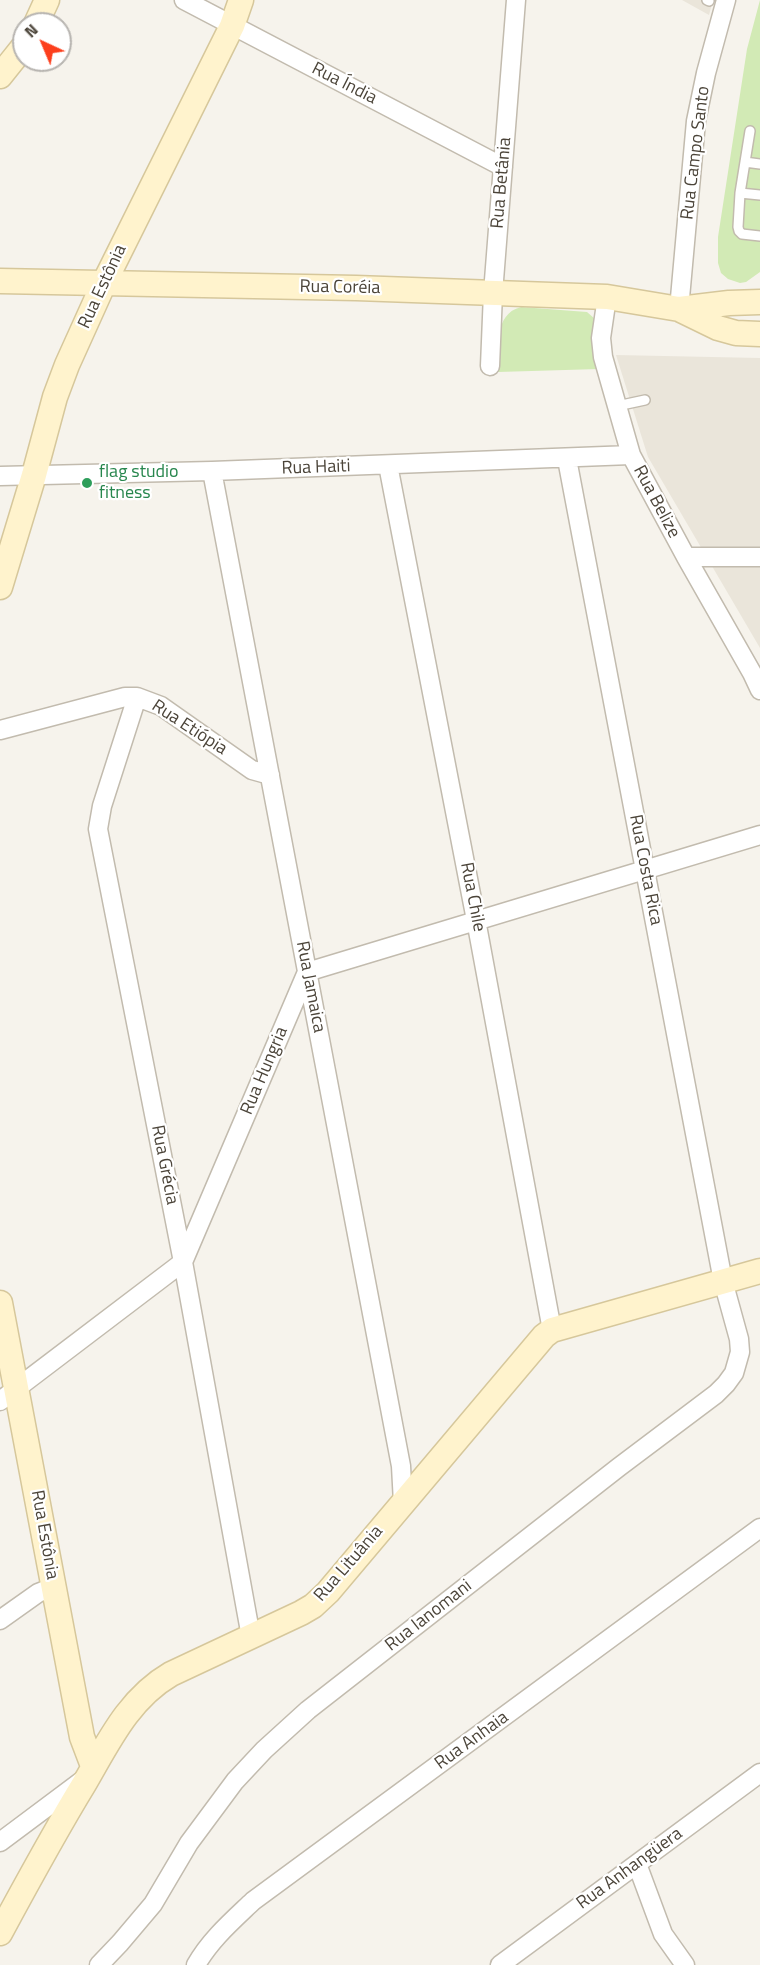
<!DOCTYPE html>
<meta charset="utf-8">
<style>
body{margin:0}
#map{position:relative;width:760px;height:1965px;overflow:hidden;background:#f6f3ec;font-family:"Titillium Web",sans-serif}
canvas{display:block}
.north{position:absolute;left:12px;top:12px;width:60px;height:60px;box-sizing:border-box;background:#fff;border:2px solid #b7b4b0;border-radius:50%;rotate:316deg;font-size:16px;font-weight:700;line-height:24px;text-align:center;color:#4b4439}
.north::after{content:'';display:block;margin:auto;width:21px;height:27px;background:#fc3f1d;clip-path:polygon(50% 0,100% 100%,50% 72%,0 100%)}
</style>
<div id="map">
<canvas width="760" height="1965"></canvas>
<div class="north">N</div>
</div>
<script>
const ctx = document.querySelector('canvas').getContext('2d');
ctx.lineJoin = 'round';
function paint(path, color) {
  ctx.fillStyle = color;
  ctx.fill(path, 'evenodd');
}
function trace(path, color, width, dash) {
  ctx.strokeStyle = color;
  ctx.lineWidth = width;
  ctx.lineCap = dash ? 'butt' : 'round';
  ctx.setLineDash(dash || []);
  ctx.stroke(path);
}
function label(font, color, halo, rows, align = 'center') {
  ctx.font = font + ' "Titillium Web",sans-serif';
  ctx.lineWidth = 4.5;
  ctx.setLineDash([]);
  ctx.textBaseline = 'middle';
  ctx.strokeStyle = halo;
  ctx.fillStyle = color;
  for (const [text, x, y, turn = 0] of rows) {
    ctx.save();
    ctx.translate(x, y);
    ctx.rotate((+turn || 0) * Math.PI / 180);
    ctx.textAlign = isNaN(turn) ? turn : align;
    if (halo) ctx.strokeText(text, 0, 0);
    ctx.fillText(text, 0, 0);
    ctx.restore();
  }
}
const residential = new Path2D(`
 M682 0H713L709 15Z
 M616 355 760 358V648L648 457Z`);
const green = new Path2D(`
 M760 0V272L746 282 740 283 728 279 721 273 718 263V237L747 49Z
 M521 307 587 312 595 319 599 369 498 372C499 349 493 314 521 307Z`);
const lane = new Path2D(`
 M707 0 709 1
 M750 131 740 193 738 227 739 231 742 234 760 236
 M745 162 760 164
 M740 193 760 195
 M617 406 645 400`);
const street = new Path2D(`
 M184 0 503 167
 M607 297 601 338 603 357 631 455 686 557 752 673 760 690
 M679 309 696 121 706 73 726 0
 M490 366 493 293 516 0
 M388 465 476 920 552 1330
 M212 471 401 1466 403 1503
 M0 476 212 471 631 455
 M686 557H760
 M137 697 102 806 98 829 183 1262 251 1637
 M0 730 125 697H137L161 706 252 770 270 775
 M0 1401 183 1262 307 972 760 835
 M0 1620 38 1593 53 1587
 M0 1842 83 1780
 M637 1864 663 1934 685 1965
 M99 1965 120 1943 153 1904 189 1843 235 1781 264 1750 308 1710 619 1467 716 1394 726 1384 734 1373 740 1352 739 1339 723 1281 567 459
 M196 1965C210 1940 232 1921 253 1901L760 1528
 M500 1965 760 1773`);
const secondary = new Path2D(`
 M36 24 47 0
 M0 76 24 46
 M0 281 356 288 607 297 679 309 718 328 736 333 760 334
 M679 309 729 303 760 302
 M0 587 34 475 55 397 67 365 104 283 232 26 241 0
 M0 1303 82 1737 93 1766
 M0 1933C27 1883 54 1833 84 1784 108 1743 128 1699 171 1674L301 1613 313 1606 328 1592 544 1336 552 1330 760 1271`);
const markers = [
 [87,483,6,"#2e9e5b"]
];
const streetNames = [
 ["Rua Índia",344,84,27],
 ["Rua Campo Santo",696,153,-83],
 ["Rua Betânia",502,183,-85],
 ["Rua Estônia",103,287,-65],
 ["Rua Coréia",340,288,1],
 ["Rua Haiti",316,468,-2],
 ["Rua Belize",656,502,62],
 ["Rua Etiópia",189,728,33],
 ["Rua Costa Rica",645,870,79],
 ["Rua Chile",472,897,79],
 ["Rua Jamaica",310,987,79],
 ["Rua Hungria",265,1071,-67],
 ["Rua Grécia",164,1165,79],
 ["Rua Estônia",44,1535,80],
 ["Rua Lituânia",349,1564,-49],
 ["Rua Ianomani",429,1616,-38],
 ["Rua Anhaia",472,1741,-36],
 ["Rua Anhangüera",630,1869,-36]
];
const leisureNames = [
 ["flag studio",99,473],
 ["fitness",99,494]
];
paint(residential, '#eae5da');
paint(green, '#d2eab5');
trace(lane, '#c2bbae', 12);
trace(street, '#c2bbae', 21);
trace(secondary, '#d6c79b', 27);
trace(lane, '#fff', 9);
trace(street, '#fff', 18);
trace(secondary, '#fff3cd', 24);
for (const [x, y, r, color] of markers) {
  const dot = new Path2D();
  dot.arc(x, y, r, 0, 2 * Math.PI);
  ctx.fillStyle = color;
  ctx.fill(dot);
  trace(dot, '#fff', 2);
}
label('18px', '#4b4439', '#fff', streetNames);
label('18px', '#27864d', '#fff', leisureNames, 'left');
</script>
